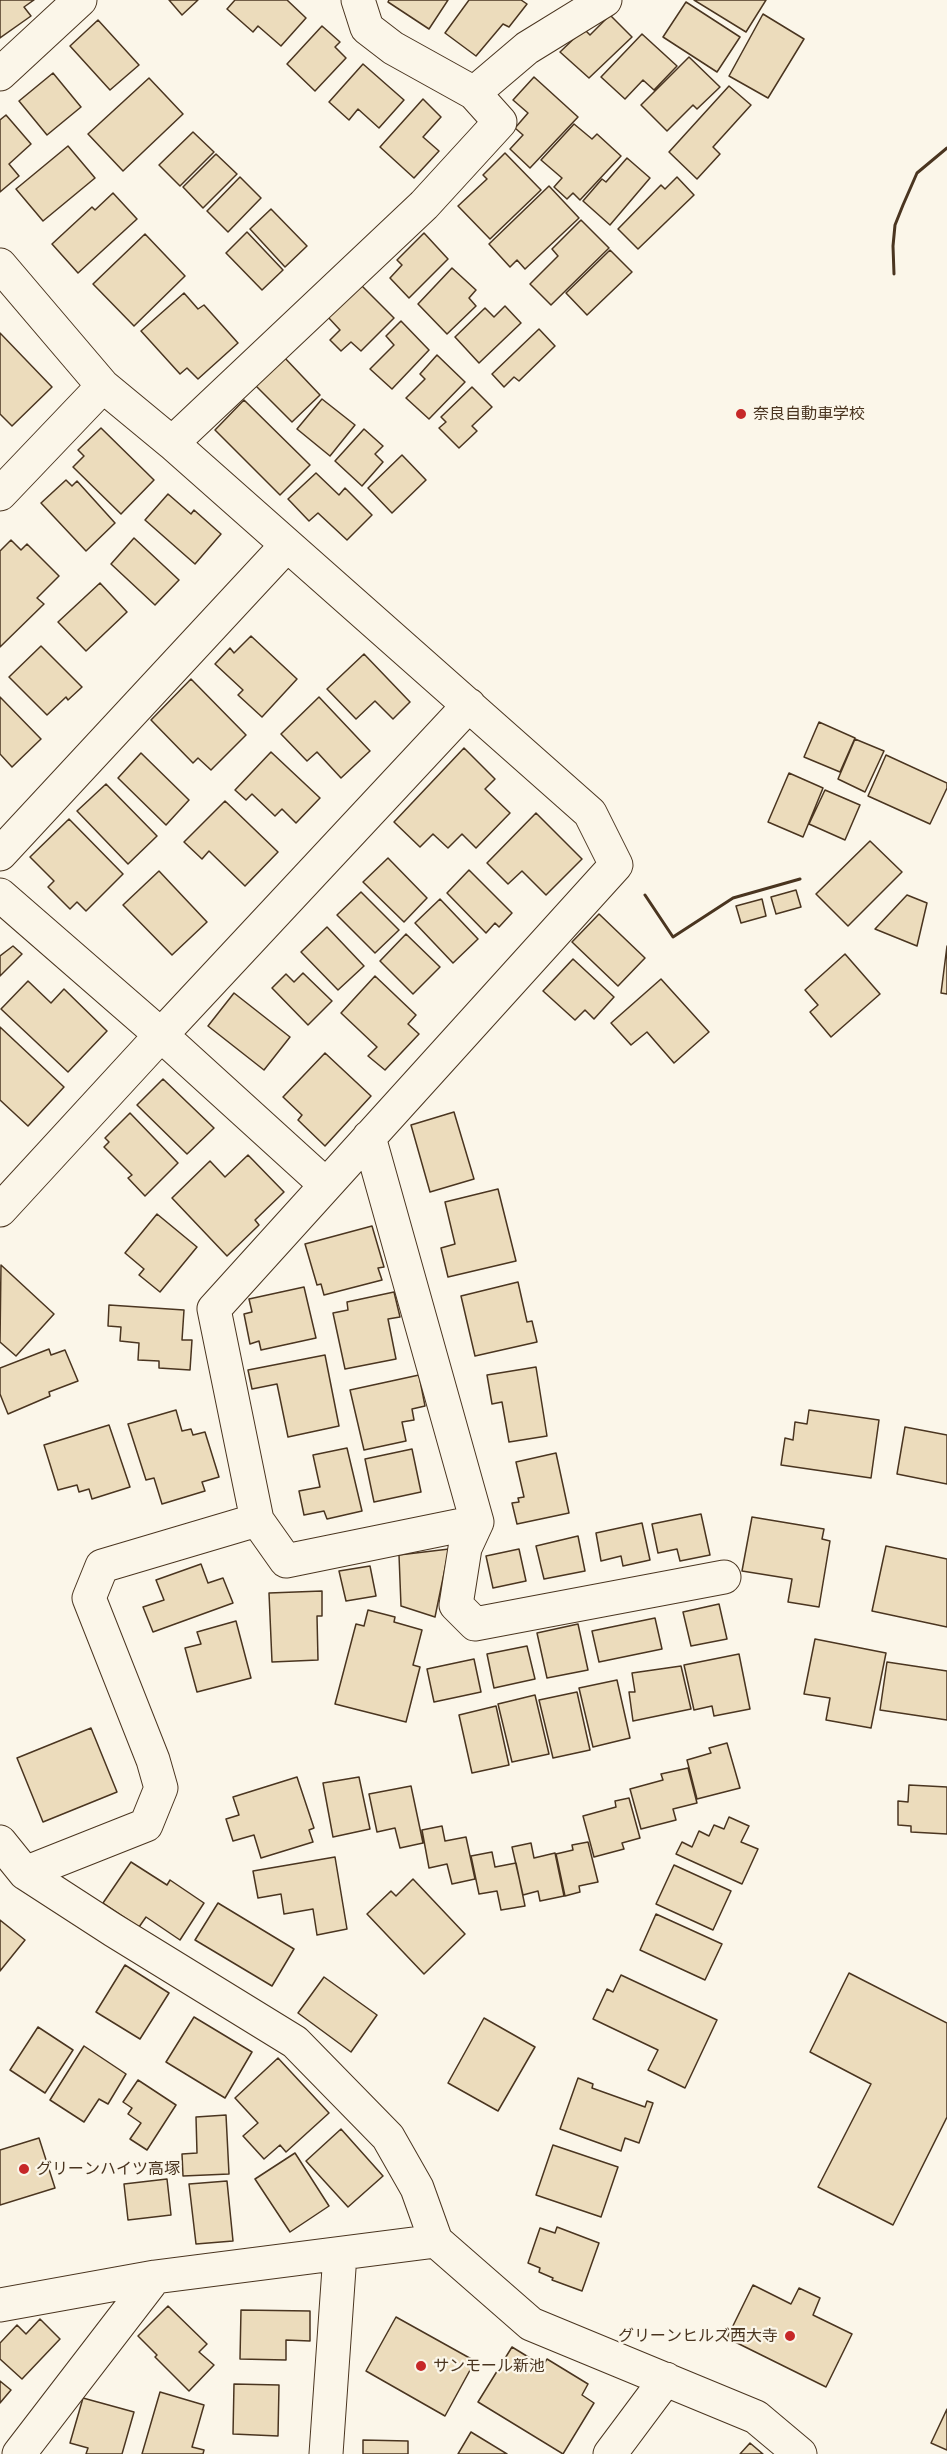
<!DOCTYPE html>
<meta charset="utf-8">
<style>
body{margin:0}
canvas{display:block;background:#fbf6e9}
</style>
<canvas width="947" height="2454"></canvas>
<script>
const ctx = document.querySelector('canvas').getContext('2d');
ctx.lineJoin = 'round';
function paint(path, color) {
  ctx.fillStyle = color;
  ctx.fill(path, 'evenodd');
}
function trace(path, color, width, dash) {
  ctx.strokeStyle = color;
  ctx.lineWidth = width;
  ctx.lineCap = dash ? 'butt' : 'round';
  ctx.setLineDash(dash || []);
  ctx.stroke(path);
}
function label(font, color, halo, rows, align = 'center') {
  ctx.font = font + ' "Crimson Pro","Noto Sans JP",serif';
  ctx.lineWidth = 4.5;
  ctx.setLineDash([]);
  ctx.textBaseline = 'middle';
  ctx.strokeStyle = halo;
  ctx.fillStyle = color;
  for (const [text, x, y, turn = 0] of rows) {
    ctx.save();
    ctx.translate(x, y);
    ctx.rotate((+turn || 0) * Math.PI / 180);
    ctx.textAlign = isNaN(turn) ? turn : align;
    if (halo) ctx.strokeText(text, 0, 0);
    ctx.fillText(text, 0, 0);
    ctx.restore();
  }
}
const building = new Path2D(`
 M0 0H34L24 7 31 16 0 38Z
 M169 0H198L182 15Z
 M235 0H287L306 18 281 46 258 26 253 32 227 9Z
 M389 0H448L429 29 388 2Z
 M469 0H521L527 4 509 27 503 24 476 56 445 33Z
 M694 0H766L746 32Z
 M686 2 740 37 717 72 663 37Z
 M763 14 804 39 768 98 729 76Z
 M610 15 632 37 589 78 560 52 584 29 590 35Z
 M98 20 139 65 110 90 70 46Z
 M322 26 340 42 335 47 346 58 315 91 287 64Z
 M642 34 677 66 654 90 643 80 625 99 601 77Z
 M689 57 720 87 697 109 693 105 667 131 641 105Z
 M363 64 404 100 379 128 358 109 349 120 329 102Z
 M53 73 81 107 47 135 19 101Z
 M534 77 578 117 530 168 510 149 523 135 515 128 528 113 513 100Z
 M149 78 183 114 123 171 88 134Z
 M729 86 751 105 713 147 720 154 697 179 669 152Z
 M423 99 441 117 423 137 439 151 414 178 380 147Z
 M6 115 31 144 9 164 19 176 0 192V120Z
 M574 124 592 139 597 134 621 156 580 200 573 193 567 199 554 187 562 178 541 160Z
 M193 132 214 152 180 186 159 165Z
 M68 146 95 178 43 221 16 189Z
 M505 153 541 190 490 239 458 206 487 179 483 175Z
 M216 154 237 174 203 208 183 187Z
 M627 158 650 178 610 225 583 201 602 179 606 182Z
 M240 177 261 198 228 232 207 211Z
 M677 177 694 195 638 249 618 229 661 185 665 189Z
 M549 186 579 218 525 269 517 260 510 267 489 244Z
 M113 193 137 219 78 273 52 244 92 207 95 210Z
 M271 209 307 246 285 267 250 229Z
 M581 220 609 248 551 305 530 284 558 256 552 249Z
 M247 232 283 270 262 290 226 253Z
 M424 233 448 259 409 298 390 278 402 265 397 260Z
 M145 234 185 276 134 326 93 284Z
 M610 250 632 272 587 315 566 293Z
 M452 268 476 290 469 298 476 306 447 334 418 304Z
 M360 284 394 318 361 351 351 342 341 351 330 340 340 330 327 316Z
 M184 293 198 309 204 305 238 343 198 379 187 368 180 374 141 331Z
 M505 306 521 323 479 363 455 337 485 308 494 317Z
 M401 321 429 350 392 389 370 369 394 345 386 336Z
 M539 329 555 346 519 381 514 377 504 387 492 374Z
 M0 333 52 387 12 426 0 414Z
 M437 355 465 382 429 419 406 398 425 379 420 374Z
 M283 356 320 395 292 422 254 384Z
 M472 387 492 407 472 426 477 431 459 448 439 428 446 422 441 417Z
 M322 399 355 425 330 456 297 429Z
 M244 400 310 465 280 495 215 430Z
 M101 428 154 480 121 514 73 467 84 456 78 450Z
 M364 429 383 446 375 454 383 462 362 486 335 461Z
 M402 455 426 480 392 513 368 488Z
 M316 473 339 495 345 488 372 515 347 540 318 513 309 521 288 499Z
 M66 480 72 486 77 481 115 523 86 551 41 503Z
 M168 494 191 514 194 510 221 534 195 564 145 520Z
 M134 538 179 580 155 605 111 564Z
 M11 540 21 550 27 544 59 576 37 598 44 604 0 647V551Z
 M100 583 127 612 86 651 58 622Z
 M251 636 297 679 262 717 238 695 243 690 215 664 230 648 234 653Z
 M41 646 82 687 68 700 66 697 47 715 9 677Z
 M364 654 410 702 393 719 375 701 356 719 327 689Z
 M191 679 246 735 211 770 198 758 193 763 151 720Z
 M0 697 41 739 12 767 0 754Z
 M319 697 370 751 341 778 317 752 307 761 281 734Z
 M819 722 855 738 840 772 804 757Z
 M855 739 884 751 865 792 838 779Z
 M464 748 495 779 485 789 510 813 476 848 462 834 448 848 433 834 420 847 394 822Z
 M271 752 320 798 296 823 282 809 275 816 252 794 246 800 235 790Z
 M141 753 189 800 166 825 118 778Z
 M886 755 947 783V788L930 824 868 796Z
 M789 773 823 788 803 837 768 822Z
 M106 784 157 836 128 864 77 811Z
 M825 790 860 805 845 840 809 824Z
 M225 801 278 852 245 886 209 851 202 859 184 842Z
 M536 813 582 859 546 895 522 871 508 884 487 863Z
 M69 819 123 874 86 911 77 902 70 909 48 887 54 881 30 857Z
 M870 841 902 872 848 926 816 894Z
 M388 858 427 898 404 922 363 882Z
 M469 870 512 913 499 927 495 923 486 933 447 893Z
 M159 871 207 922 172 955 123 905Z
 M796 890 801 907 776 914 771 897Z
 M361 892 399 930 375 953 337 915Z
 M907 895 927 903 917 946 875 929Z
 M440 899 478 939 453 963 415 923Z
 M762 899 766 916 741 923 736 906Z
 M599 914 645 958 618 986 572 942Z
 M327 927 364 966 338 990 301 952Z
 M406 934 440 967 413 994 380 961Z
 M13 946 22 954 0 976V956Z
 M947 946V994L941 993Z
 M845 954 880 994 831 1037 810 1012 818 1005 805 990Z
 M573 959 614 997 594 1019 585 1010 575 1020 543 991Z
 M303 973 332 1001 308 1025 272 988 286 974 294 982Z
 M375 976 416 1015 408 1024 419 1034 385 1070 368 1056 377 1047 341 1013Z
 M661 979 709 1032 674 1063 647 1032 631 1045 611 1023Z
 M28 981 51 1003 64 989 107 1031 68 1072 1 1009Z
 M234 993 290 1037 264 1070 208 1026Z
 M0 1027 64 1087 28 1126 0 1100Z
 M325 1053 371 1096 325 1146 298 1120 302 1115 283 1097Z
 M163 1079 214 1128 187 1154 137 1105Z
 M454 1112 474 1179 430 1192 411 1125Z
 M130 1113 178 1163 145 1196 128 1178 132 1175 104 1147 109 1142 105 1138Z
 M248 1155 284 1192 255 1220 259 1225 227 1256 172 1198 210 1161 225 1177Z
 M498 1189 516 1261 448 1277 441 1248 455 1244 445 1202Z
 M157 1214 197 1247 160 1292 139 1275 144 1269 125 1253Z
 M372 1226 384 1267 378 1268 382 1280 324 1295 321 1284 317 1285 305 1244Z
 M1 1265 54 1314 16 1356 0 1342Z
 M518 1282 527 1322 532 1321 537 1342 475 1356 461 1296Z
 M304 1287 316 1338 261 1350 259 1341 250 1344 244 1314 252 1312 249 1299Z
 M394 1292 400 1317 388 1319 396 1359 345 1369 333 1313 348 1310 347 1302Z
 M109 1305 184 1310 182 1340H192L190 1370 159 1368V1361L138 1360 139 1343 120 1341 121 1327 108 1326Z
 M49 1349 51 1355 65 1350 78 1381 49 1392 50 1396 8 1414 0 1394V1368Z
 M325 1355 339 1426 288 1437 277 1384 252 1389 248 1370Z
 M536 1367 547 1436 509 1442 502 1402 492 1404 487 1375Z
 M419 1375 425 1406 412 1409 414 1420 402 1422 406 1441 364 1450 350 1390Z
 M176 1410 182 1431 191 1429 193 1435 205 1432 219 1477 202 1482 205 1491 162 1504 154 1478 146 1480 128 1424Z
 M809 1410 879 1420 871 1478 781 1465 785 1438 793 1440 795 1422 807 1424Z
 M109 1425 130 1487 92 1499 89 1489 79 1492 77 1485 58 1490 44 1445Z
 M905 1427 947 1435V1484L897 1474Z
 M347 1448 362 1511 327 1519 324 1511 304 1515 299 1491 320 1487 313 1455Z
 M412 1449 421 1492 374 1502 365 1459Z
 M556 1453 569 1513 517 1524 512 1503 519 1502 518 1498 524 1497 516 1462Z
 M701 1514 710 1555 680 1561 677 1549 658 1553 652 1524Z
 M752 1517 824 1529 822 1539 830 1541 819 1607 788 1602 792 1579 742 1571Z
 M642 1523 650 1560 623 1566 621 1556 601 1561 596 1533Z
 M578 1536 585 1571 544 1579 536 1546Z
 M886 1546 947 1559V1627L872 1611Z
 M449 1549 435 1617 401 1606 399 1555Z
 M519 1549 526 1581 493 1588 486 1556Z
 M201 1564 208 1583 223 1578 233 1603 153 1632 143 1607 164 1600 156 1580Z
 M370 1566 376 1596 346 1601 339 1571Z
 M322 1591V1616H317L318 1660 272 1662 269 1593Z
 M719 1604 727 1639 691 1646 683 1612Z
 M368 1610 395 1617 394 1622 422 1630 413 1665 420 1667 406 1722 335 1704 356 1624 364 1626Z
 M655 1618 662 1649 599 1662 592 1631Z
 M236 1621 251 1678 197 1692 185 1648 201 1644 197 1632Z
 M578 1624 588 1670 547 1678 537 1633Z
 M815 1639 886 1653 871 1728 826 1720 830 1698 804 1694Z
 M527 1646 535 1679 494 1688 487 1654Z
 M739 1654 750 1709 714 1716 712 1706 694 1710 684 1665Z
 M474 1659 481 1692 434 1702 427 1669Z
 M887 1662 947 1671V1720L880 1710Z
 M681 1666 691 1709 633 1721 629 1692H635L632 1673Z
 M617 1680 630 1738 593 1747 579 1688Z
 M577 1692 590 1750 553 1758 539 1700Z
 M535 1695 549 1754 512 1762 498 1704Z
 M496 1706 509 1765 472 1773 459 1715Z
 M91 1728 117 1792 43 1822 17 1758Z
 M727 1743 740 1788 697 1799 687 1760 711 1753 709 1748Z
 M688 1768 697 1803 673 1809 676 1820 641 1829 630 1789 663 1780 661 1774Z
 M297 1777 314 1828 309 1830 313 1842 261 1858 254 1835 233 1841 226 1819 239 1815 233 1797Z
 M359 1777 370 1829 333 1837 323 1783Z
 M909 1785 947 1787V1834L911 1832V1826L898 1825V1801L908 1802Z
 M411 1786 423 1843 400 1848 395 1828 377 1832 369 1794Z
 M629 1798 640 1838 622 1843 624 1849 594 1857 583 1816 616 1807 615 1801Z
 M729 1817 749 1826 741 1842 758 1849 742 1884 676 1854 682 1842 692 1847 699 1831 709 1836 714 1825 724 1829Z
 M442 1826 445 1841 466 1837 475 1879 452 1884 447 1864 429 1868 422 1830Z
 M588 1842 598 1882 579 1886 580 1892 565 1896 556 1854 573 1850 572 1845Z
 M531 1843 534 1858 555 1853 564 1896 540 1901 538 1891 523 1895 512 1847Z
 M492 1852 495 1867 516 1863 525 1906 501 1910 497 1891 479 1894 471 1856Z
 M335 1857 347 1929 317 1935 313 1909 284 1914 281 1894 258 1898 253 1871Z
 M131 1862 167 1885 170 1880 204 1903 180 1940 146 1917 139 1927 103 1903Z
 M674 1865 731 1891 713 1930 656 1904Z
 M413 1879 465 1934 424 1974 367 1914 391 1891 396 1896Z
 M218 1903 294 1949 272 1986 195 1940Z
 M656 1914 722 1944 705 1980 640 1950Z
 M0 1920 25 1940 0 1971Z
 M125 1965 169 1993 140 2039 96 2012Z
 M849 1973 947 2023V2117L893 2225 818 2187 871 2084 810 2052Z
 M621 1975 717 2020 685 2088 648 2070 658 2050 593 2019 607 1989 613 1992Z
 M324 1977 377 2015 351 2052 298 2013Z
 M194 2017 252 2052 225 2098 166 2062Z
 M484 2018 535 2047 498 2111 448 2083Z
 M38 2027 73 2050 45 2093 10 2070Z
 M84 2046 126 2074 108 2104 99 2099 84 2122 50 2100Z
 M278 2058 329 2113 286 2152 280 2145 264 2159 243 2136 258 2123 235 2098Z
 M578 2078 593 2084 592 2088 645 2107 647 2101 653 2103 639 2143 625 2138 621 2151 560 2129Z
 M138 2080 176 2105 147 2150 130 2139 141 2123 128 2114 132 2108 123 2102Z
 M226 2115 229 2174 183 2176 182 2154 197 2153 196 2117Z
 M341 2129 383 2176 348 2207 306 2161Z
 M39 2138 55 2188 0 2205V2150Z
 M553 2145 618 2167 601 2217 536 2195Z
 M295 2153 329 2206 290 2232 255 2179Z
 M167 2179 171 2215 128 2220 124 2184Z
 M227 2181 233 2241 196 2244 189 2184Z
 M557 2227 599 2243 582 2291 552 2280 553 2278 539 2272 540 2268 528 2263 540 2228 555 2233Z
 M753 2285 791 2304 799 2288 820 2298 813 2315 852 2334 826 2387 727 2338Z
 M168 2306 207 2344 199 2352 214 2365 189 2391 155 2357 157 2355 138 2336Z
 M241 2310 310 2311V2341L286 2340V2360L240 2359Z
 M396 2317 475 2361 445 2416 366 2371Z
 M40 2319 60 2339 22 2379 0 2359V2343L17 2325 26 2334Z
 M512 2347 543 2366 547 2359 588 2384 582 2395 594 2403 563 2454 478 2402Z
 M0 2381 11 2390 0 2403Z
 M234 2384 279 2385 278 2436 233 2434Z
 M160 2392 204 2405 192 2447 204 2450 203 2454H142Z
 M83 2398 134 2412 122 2454H86L88 2448 70 2443Z
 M947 2409V2450L931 2443Z
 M471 2432 507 2454H458Z
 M363 2440 408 2441V2454H363Z
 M750 2443 763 2454H740Z`);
const minor = new Path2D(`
 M0 74 80 0
 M474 93 527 48 605 0
 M0 265 103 386 172 443 590 813 616 865 214 1309 257 1520 102 1566 89 1598 153 1760 161 1788 146 1825 25 1873
 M172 443 424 205 500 122 474 93 393 48 367 28 358 0
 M0 494 103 386
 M0 854 286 546
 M0 895 161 1035 469 705
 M369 1137 477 1522 465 1548 456 1605 475 1624 724 1577
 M0 1210 161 1035 326 1185
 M257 1520 286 1561 477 1522
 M0 1842 25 1873 113 1930 295 2042 388 2137 417 2188 436 2241
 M0 2305 155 2277 436 2241 531 2324 756 2417 800 2454
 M19 2454 155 2277
 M326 2454 340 2254
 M610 2454 666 2379`);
const wall = new Path2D(`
 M894 274 893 246 895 225 903 205 917 173 947 148
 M645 895 673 937 733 898 800 879`);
const markers = [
 [741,414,6,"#c62828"],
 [24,2169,6,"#c62828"],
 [790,2336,6,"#c62828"],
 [421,2366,6,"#c62828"]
];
const poiNames = [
 ["奈良自動車学校",753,414],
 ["グリーンハイツ高塚",36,2169],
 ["グリーンヒルズ西大寺",778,2336,"right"],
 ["サンモール新池",433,2366]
];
paint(building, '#ecdcbc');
trace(building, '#4a3520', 1.5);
trace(minor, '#4a3520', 35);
trace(minor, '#fbf6e9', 33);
trace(wall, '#4a3520', 3);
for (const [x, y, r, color] of markers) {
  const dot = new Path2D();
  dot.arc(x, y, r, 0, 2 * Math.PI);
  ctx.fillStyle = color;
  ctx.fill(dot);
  trace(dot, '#fbf6e9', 2);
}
label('16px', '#4a3520', '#fbf6e9', poiNames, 'left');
</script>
